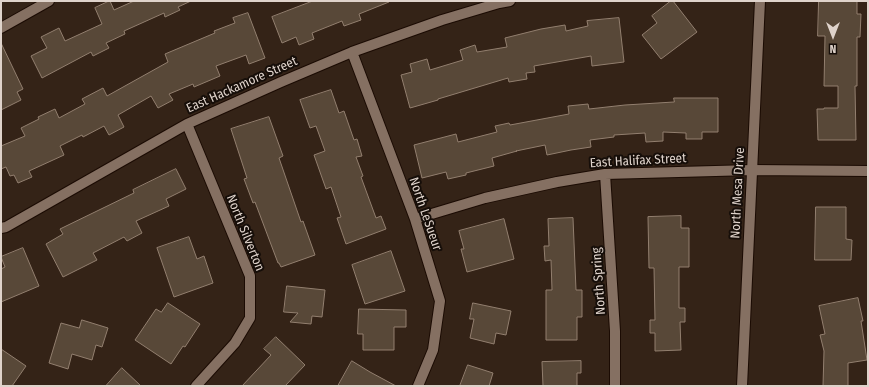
<!DOCTYPE html>
<style>
body{margin:0}
#map{position:relative;width:869px;height:387px;overflow:hidden;background:#342317;font-family:"Fira Sans Condensed",sans-serif}
canvas{display:block}
.frame{position:absolute;inset:0;border:2px solid #dfd3cb;pointer-events:none}
.north{position:absolute;left:813px;top:16px;width:40px;height:40px;-webkit-text-stroke:3px #160e09;paint-order:stroke;rotate:180deg;font-size:11px;font-weight:700;line-height:16px;text-align:center;color:#dfd3cb}
.north::after{content:'';display:block;margin:auto;width:14px;height:18px;background:#dfd3cb;clip-path:polygon(50% 0,100% 100%,50% 72%,0 100%)}
</style>
<div id="map">
<canvas width="869" height="387"></canvas>
<div class="frame"></div>
<div class="north">N</div>
</div>
<script>
const ctx = document.querySelector('canvas').getContext('2d');
ctx.lineJoin = 'round';
function paint(path, color) {
  ctx.fillStyle = color;
  ctx.fill(path, 'evenodd');
}
function trace(path, color, width, dash) {
  ctx.strokeStyle = color;
  ctx.lineWidth = width;
  ctx.lineCap = dash ? 'butt' : 'round';
  ctx.setLineDash(dash || []);
  ctx.stroke(path);
}
function label(font, color, halo, rows, align = 'center') {
  ctx.font = font + ' "Fira Sans Condensed",sans-serif';
  ctx.lineWidth = 4;
  ctx.setLineDash([]);
  ctx.textBaseline = 'middle';
  ctx.strokeStyle = halo;
  ctx.fillStyle = color;
  for (const [text, x, y, turn = 0] of rows) {
    ctx.save();
    ctx.translate(x, y);
    ctx.rotate((+turn || 0) * Math.PI / 180);
    ctx.textAlign = isNaN(turn) ? turn : align;
    if (halo) ctx.strokeText(text, 0, 0);
    ctx.fillText(text, 0, 0);
    ctx.restore();
  }
}
const building = new Path2D(`
 M110 1 114 10 134 1H191L178 7 180 10 165 17 164 13 124 31 125 34 106 43 109 48 93 56 91 52 42 78 31 56 47 48 41 37 59 28 65 41 102 24 95 8Z
 M313 1H389V2L359 14 361 20 344 26 342 21 312 33 314 39 299 45 296 37 282 43 272 17Z
 M671 1H673L697 32 661 59 642 35 657 23 652 16Z
 M819 1H857V14H861L860 37H857V86H855L856 140H818L817 109H824V108H838V86H824L825 36H818Z
 M248 13 265 58 249 64 246 55 216 66 220 76 194 87 193 84 169 94 173 100 158 108 151 96 118 115 124 127 109 135 104 126 83 137 82 135 60 146 64 155 29 171 32 177 18 183 14 175 10 176 6 167 1 169V146L25 136 21 128 39 119 38 117 55 109 59 118 85 104 82 99 103 88 107 96 168 62 165 54 215 33 214 31 235 23 233 18Z
 M619 18 624 62 592 66 591 56 534 66 535 72 526 73 527 79 509 82 508 78 438 99V100L410 108 401 75 412 72 410 64 427 59 430 70 463 60 460 50 475 45 477 52 507 47 505 38 541 29 565 25 566 31 588 26 587 21Z
 M1 43 23 89 17 92 21 100 1 110Z
 M331 90 339 113 344 111 354 140 357 139 362 156 356 157 363 176 361 177 376 218 381 216 386 229 346 244 337 218 341 217 331 187 326 189 314 155 325 151 316 126 310 128 300 100Z
 M674 98H718V132H702V139H686V133L663 132V141L646 142 645 133 614 135V137L590 140 591 147 571 150 547 155 545 145 516 151H517L492 158 494 166 466 173V175L448 179 446 172 422 178 414 145 456 134 458 142 497 132 495 126 509 123 510 125 569 114 568 106 588 104 589 109 625 105 674 102Z
 M269 117 283 156 279 158 301 222 303 221 315 255 281 267 279 263H278L255 202 253 203 244 179 247 178 231 129Z
 M176 169 186 189 166 199 169 206 136 221 142 233 127 241 124 237 93 253 97 260 63 277 46 244 63 234 60 229 134 193 133 190Z
 M816 207H846V239L852 240 851 260H815Z
 M681 216V228H689V267H679V308H685V322H680L681 350 655 351V333H650V320H655L654 268H649L648 217Z
 M573 218 576 290H582V317H577V340H546V290H552L551 260 545 261 544 246H549L548 219Z
 M504 219 514 259 467 272 461 249H464L459 231Z
 M189 237 197 259 204 256 213 283 174 297 157 248Z
 M23 248 39 286 1 302V269L5 267 1 257Z
 M391 251 405 291 365 304 352 265Z
 M287 286 325 290 322 317 312 316 311 324 290 322 298 313 284 312Z
 M858 298 863 321H861L867 360 848 363V386H823L824 351 820 335 825 334 819 306Z
 M168 303 200 324 185 347 183 346 171 364 135 340 156 309 161 312Z
 M473 303 511 311 506 335 496 333 494 344 470 338 474 319H470Z
 M359 309 406 310V327H394V350H363V334H358Z
 M82 320 108 328 102 347 96 345 92 360 72 354 68 369 49 363 61 323 79 328Z
 M276 337 305 365 285 386H242L271 355 264 349Z
 M1 349 26 366 12 386H1Z
 M352 361 370 372 396 386H338Z
 M581 361V373H577V386H543L542 362Z
 M468 365 493 373 489 386H460Z
 M122 368 141 386H106Z`);
const street = new Path2D(`
 M1 28 49 1
 M352 52 415 219 440 301 433 350 418 386
 M187 124 250 276V318L235 343 196 386
 M605 174 615 331V386
 M415 219 485 198 557 182 605 174 752 170 868 171
 M1 228 6 227 187 124 281 82 352 52 442 20 499 3 510 1`);
const secondary = new Path2D(`
 M742 386 760 1`);
const streetNames = [
 ["East Hackamore Street",242,85,-24],
 ["East Halifax Street",638,161,-3],
 ["North Mesa Drive",738,193,-87],
 ["North LeSueur",425,214,71],
 ["North Silverton",245,233,68],
 ["North Spring",599,281,-94]
];
paint(building, '#584838');
trace(building, '#927f6f', 1);
trace(street, '#1b0b03', 12);
trace(secondary, '#1b0b03', 12);
trace(street, '#857062', 10);
trace(secondary, '#857062', 10);
label('13px', '#dfd3cb', '#160e09', streetNames);
</script>
